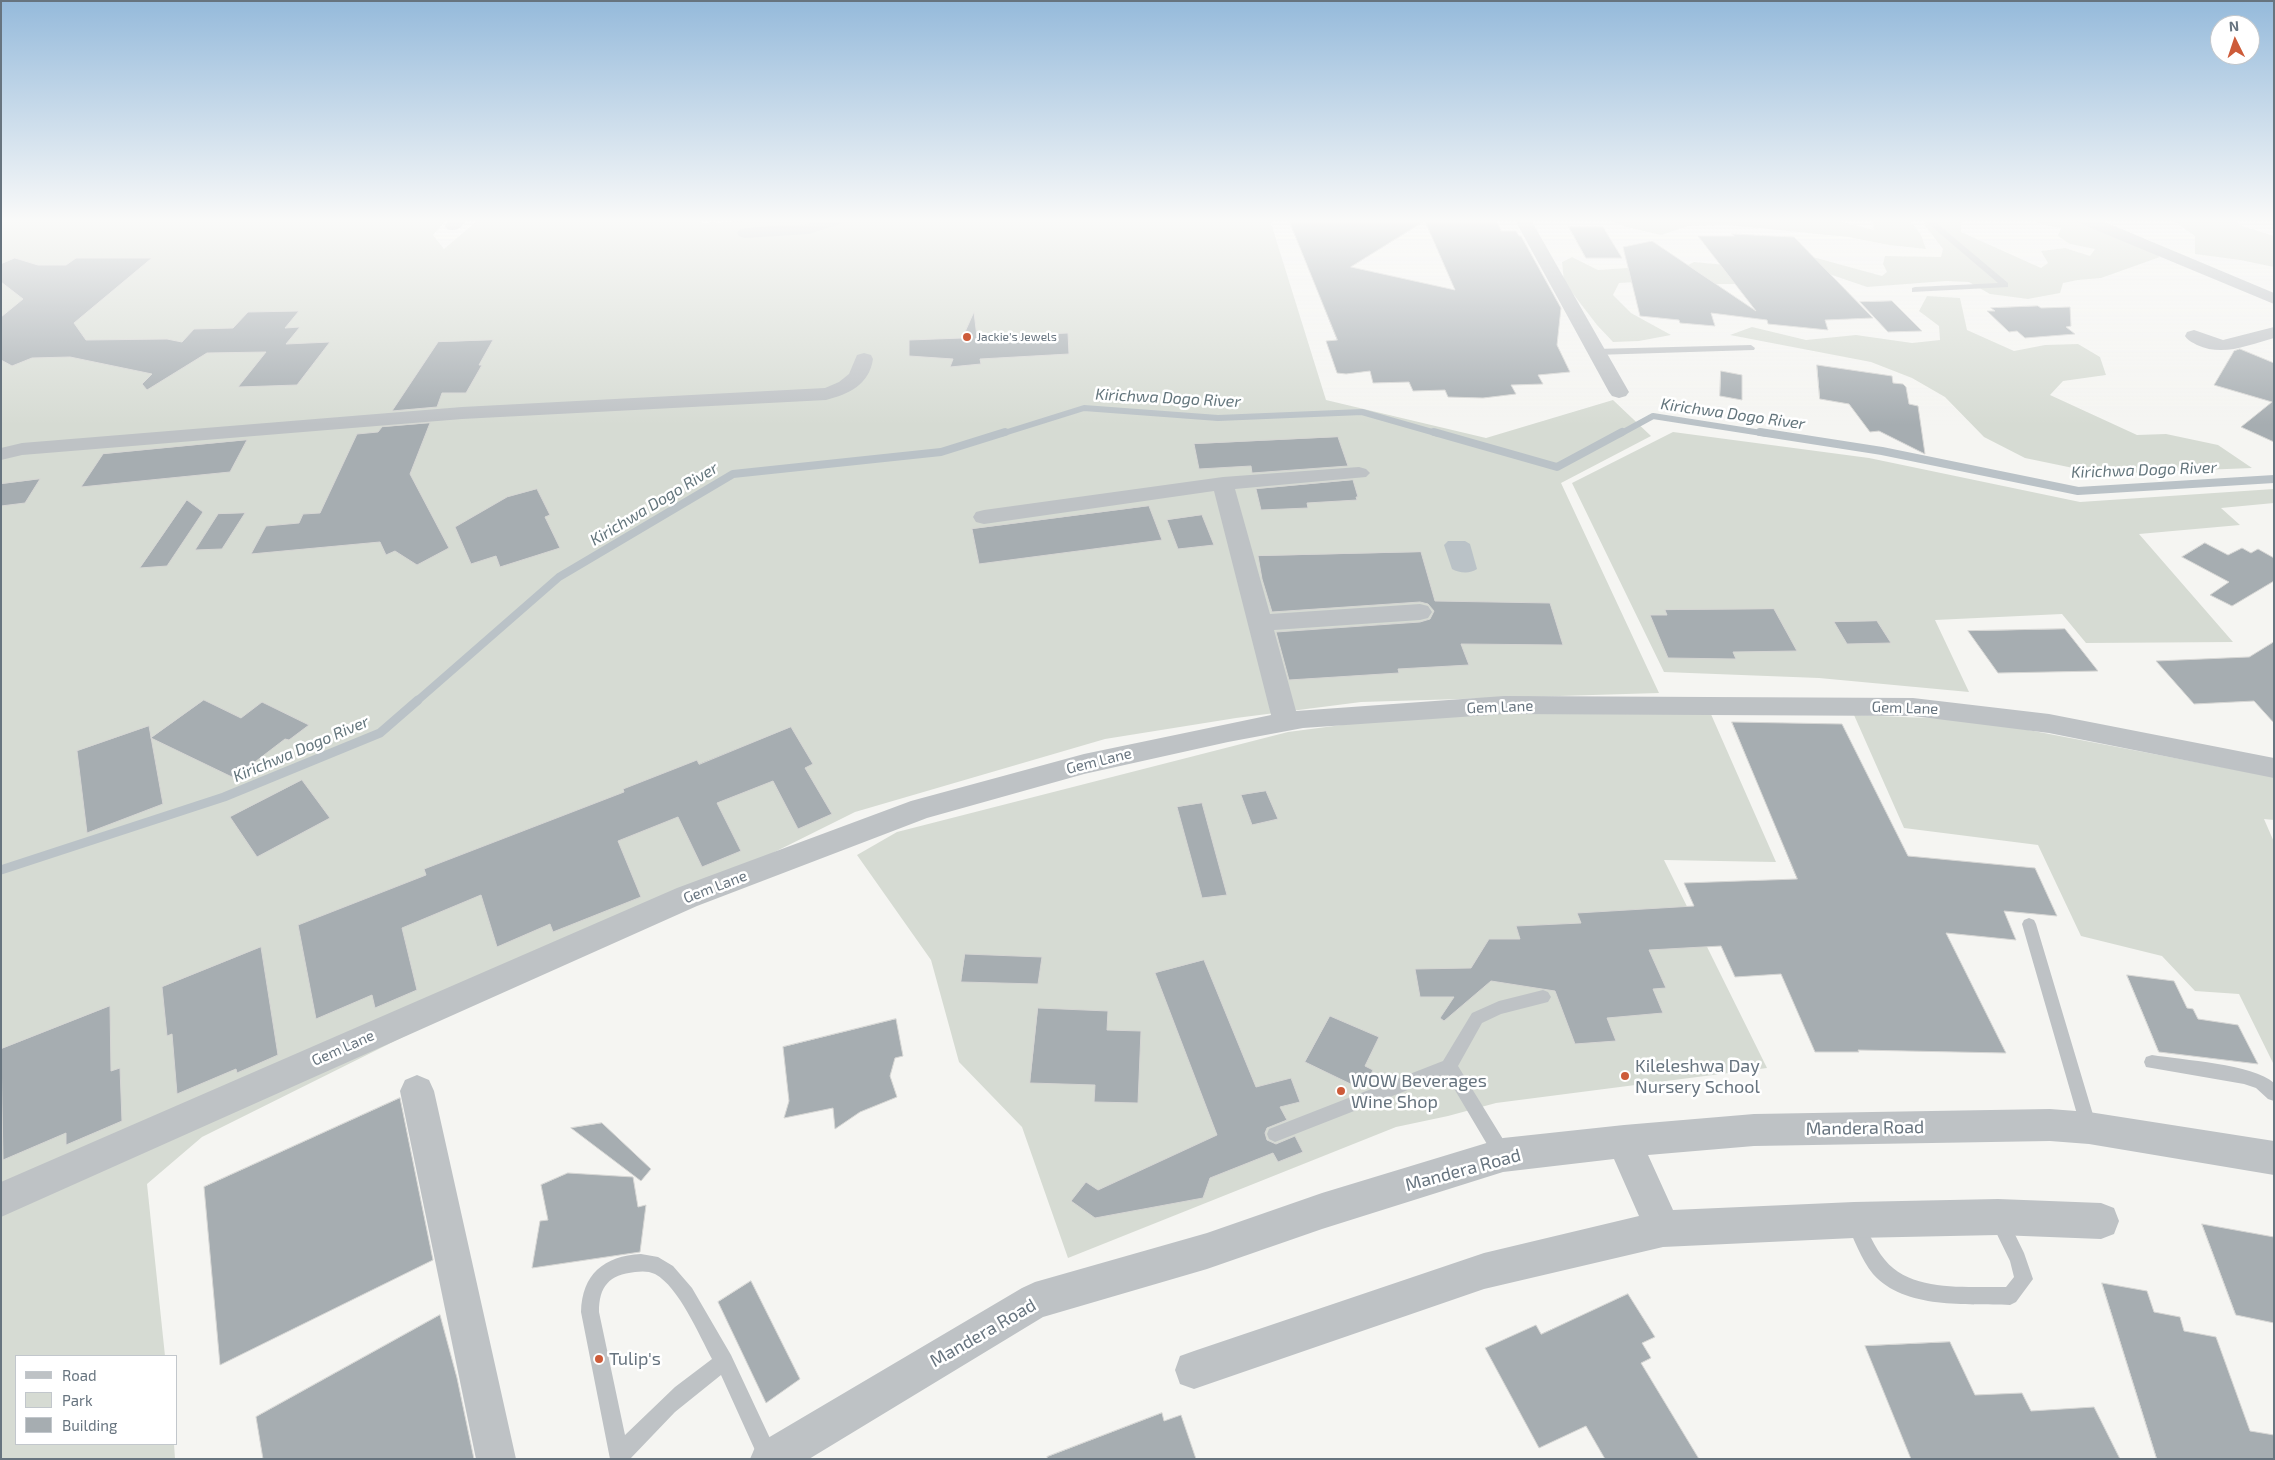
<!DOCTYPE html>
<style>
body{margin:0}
#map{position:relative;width:2275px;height:1460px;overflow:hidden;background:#f5f5f2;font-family:"Exo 2",sans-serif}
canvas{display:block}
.frame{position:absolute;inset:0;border:2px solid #67747f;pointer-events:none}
.legend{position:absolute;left:15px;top:1355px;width:162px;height:90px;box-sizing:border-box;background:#fff;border:1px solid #c2c7cc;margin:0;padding:6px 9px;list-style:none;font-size:15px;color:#67747f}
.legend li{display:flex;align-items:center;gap:10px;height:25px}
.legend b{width:25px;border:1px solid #c2c7cc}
.north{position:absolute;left:2210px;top:15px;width:50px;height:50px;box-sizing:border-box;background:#fff;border:1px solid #c2c7cc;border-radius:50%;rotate:356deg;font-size:14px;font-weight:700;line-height:20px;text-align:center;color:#67747f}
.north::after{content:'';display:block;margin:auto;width:18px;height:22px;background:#cd5b39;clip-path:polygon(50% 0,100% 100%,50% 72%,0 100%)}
</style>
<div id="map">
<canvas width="2275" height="1460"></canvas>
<div class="frame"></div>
<ul class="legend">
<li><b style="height:6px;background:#bec2c5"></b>Road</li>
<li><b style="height:14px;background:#d6dbd3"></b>Park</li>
<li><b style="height:14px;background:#a6adb1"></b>Building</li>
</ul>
<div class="north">N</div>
</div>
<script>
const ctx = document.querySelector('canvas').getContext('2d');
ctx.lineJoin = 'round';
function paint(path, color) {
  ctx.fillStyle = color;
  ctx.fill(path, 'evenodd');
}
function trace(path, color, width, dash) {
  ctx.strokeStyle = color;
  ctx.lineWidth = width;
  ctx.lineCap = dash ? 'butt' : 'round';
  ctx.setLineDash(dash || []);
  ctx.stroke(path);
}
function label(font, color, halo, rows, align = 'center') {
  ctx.font = font + ' "Exo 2",sans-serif';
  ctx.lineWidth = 5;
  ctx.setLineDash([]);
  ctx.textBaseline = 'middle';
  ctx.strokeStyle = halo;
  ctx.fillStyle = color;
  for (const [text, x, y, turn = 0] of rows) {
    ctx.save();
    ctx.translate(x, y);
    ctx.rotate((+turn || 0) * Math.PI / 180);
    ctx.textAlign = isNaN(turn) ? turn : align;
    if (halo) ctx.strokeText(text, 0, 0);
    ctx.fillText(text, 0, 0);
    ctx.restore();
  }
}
const green = new Path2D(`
 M1 220H446L433 235 444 249 478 220H696L704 223 775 220H1270L1326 400 1486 438 1613 400 1651 436 1561 483 1659 693 1361 702 1236 718 1105 739 855 812 202 1137 147 1184 165 1356H16V1444H174L175 1459H1Z
 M1609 220H1834L1874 230 1872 220H1909L1921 235 1926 249 1889 245 1848 237 1729 225 1688 226 1661 235 1627 227Z
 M1925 220H1965L1961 224V232L2041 268 2048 263 2041 251 2065 248 2090 256 2095 249 2070 244 2058 236 2061 228 2040 224 2033 220H2073L2147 248 2160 257 2101 278 2078 280 2063 283 2060 293 2028 299 1990 294 1969 282 1946 281 1867 287 1829 274 1802 254 1882 276 1887 272 1883 264 1885 256 1941 257 1943 249 1924 224Z
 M2172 220H2236L2239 225 2274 236V267L2240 260 2195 254V236Z
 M1572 257 1598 270 1627 268 1680 269 1694 262 1737 266 1740 284H1699L1671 280 1619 283 1613 295 1631 313 1671 335 1639 341 1613 342 1597 325 1564 282 1562 262Z
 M1927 296 1960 298 1967 330 2014 351 2045 345 2078 344 2100 357 2106 375 2063 381 2050 395 2137 435 2166 434 2218 445 2252 468 2102 474 2025 458 1984 437 1945 397 1912 378 1871 362 1730 335 1752 327 1806 340 1856 335 1912 343 1940 340 1939 326 1919 311Z
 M1673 432 1869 458 2080 502 2274 489V503L2221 508 2240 525 2139 534 2233 642 2086 643 2062 614 1935 620 1969 692 1819 678 1664 672 1572 483Z
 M1710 712 1776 862 1664 860 1767 1068 1496 1103 1448 1116 1396 1127 1068 1258 1022 1127 959 1062 931 960 857 855 897 832 1288 732 1380 720 1498 713Z
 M1854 715 1976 720 2274 777V820L2264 819 2274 842V1065L2239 994 2195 991 2162 956 2081 936 2038 845 1904 828Z`);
const water = new Path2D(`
 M1448 541H1465L1470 544 1477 569C1470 574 1459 573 1452 569L1444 545Z`);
const streamFar2 = new Path2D(`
 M1001 434 1084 408 1218 418 1362 412 1439 434
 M1620 434 1653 416 1768 434`);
const streamFar1 = new Path2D(`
 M1434 432 1557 467 1622 432
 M1760 432 1882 451 2078 491 2274 479
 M417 701 559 577 733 474 941 452 1005 432`);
const stream = new Path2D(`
 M1 870 224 797 380 733 418 700`);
const building = new Path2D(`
 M1289 220H1496L1501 231H1516L1519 236H1521L1561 308 1557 345 1570 372 1538 375 1543 384 1511 385 1516 394 1483 398 1448 397 1445 390 1413 391 1409 382 1373 383 1370 371 1346 374 1337 373 1326 341 1337 340ZM1425 221 1455 290 1351 267Z
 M1569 227H1603L1622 258H1586Z
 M1732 234 1794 237 1873 318 1825 320 1828 330 1768 324 1767 320 1711 313 1715 326 1680 323 1679 320 1640 316 1623 247 1652 241 1756 311 1698 236H1734Z
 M15 258 38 265H66L76 258H152L74 323 86 340 167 339 182 342 194 329 233 328 248 312 299 311 285 328 300 327 286 344 330 342 297 385 238 387 266 352 207 353 147 390 142 384 152 374 70 357 32 358 12 366 1 360V317L23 299 1 282V264Z
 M1892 301 1922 331 1888 332 1860 302Z
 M2038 306 2041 308 2070 307 2071 326 2066 327 2075 334 2025 338 2017 331 2009 332 1987 311H1995L1991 308Z
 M974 312 977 337 1068 333 1069 354 980 359 981 364 950 367 953 359 909 356V340L962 338Z
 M493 340 479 365H482L466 393H442L437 407 392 411 438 342Z
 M2240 349 2274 363V442L2241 427 2272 402 2214 385 2234 351Z
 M1817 365 1892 376 1893 383 1903 384 1906 387 1909 404 1918 406 1925 454 1879 431 1870 432 1849 404 1820 399Z
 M1721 371 1742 375V400L1720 396Z
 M430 423 410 474 449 548 417 565 395 551 386 555 380 542 251 554 266 526 299 523 303 514 320 513 357 434 378 432 382 427Z
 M1338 437 1348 466 1252 473 1251 466 1199 469 1194 444Z
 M247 440 230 472 81 487 103 454Z
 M40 479 25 503 1 506V484Z
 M1353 480 1358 497H1356L1357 500 1307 503 1308 508 1261 510 1256 489Z
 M537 489 550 515 545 517 560 548 500 567 496 556 471 564 455 527 507 497Z
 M187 500 203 512 167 566 140 568Z
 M1149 506 1162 540 979 564 972 529Z
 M245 513 222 549 195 550 218 514Z
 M1202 515 1214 545 1178 549 1167 520Z
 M2205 543 2228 555 2242 548 2251 553 2258 549 2274 558V581L2232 606 2210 595 2229 582 2182 557Z
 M1421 552 1435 601 1550 603 1563 645 1461 644 1469 665 1398 669 1399 673 1289 680 1276 632 1420 622 1430 619 1434 611 1428 604 1420 602 1272 612 1262 579 1258 556Z
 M1774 609 1797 651 1733 652 1736 659 1668 658 1650 615H1667L1665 610Z
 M1877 621 1891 643 1847 644 1834 622Z
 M2065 629 2098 671 1998 673 1968 631Z
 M2274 642V723L2254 701 2194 704 2156 661 2249 657Z
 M204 700 241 718 262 702 309 725 289 740 285 739 234 778 151 738Z
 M1732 722 1842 724 1908 856 2035 868 2057 916 2004 911 2016 940 1946 933 2006 1053 1858 1050 1859 1052H1815L1781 974 1735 977 1721 946 1649 950 1666 988 1653 989 1663 1013 1607 1018 1616 1041 1575 1044 1555 991 1491 981 1444 1021 1440 1018 1454 997H1420L1415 969 1471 968 1489 939H1520L1516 926 1581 923 1577 913 1694 906 1684 883 1797 879Z
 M149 726 163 804 87 833 77 751Z
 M791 727 813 764 805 768 832 814 798 829 773 781 717 803 741 851 702 867 678 817 618 841 641 897 553 932 550 924 497 947 481 895 402 928 417 990 375 1008 372 995 316 1019 298 925 426 875 424 869 624 792 623 789 697 760 699 764Z
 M302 780 330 818 257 857 230 817Z
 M1266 791 1278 819 1252 825 1241 795Z
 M1202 803 1227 895 1202 898 1177 807Z
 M261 947 278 1055 237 1073 236 1069 177 1094 172 1034 167 1036 162 987Z
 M965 954 1042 957 1038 984 961 982Z
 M1204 960 1256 1087 1291 1078 1300 1102 1280 1107 1287 1120 1267 1128 1265 1133 1267 1140 1276 1144 1295 1136 1303 1152 1278 1162 1273 1153 1210 1178 1203 1198 1095 1218 1071 1201 1086 1182 1098 1190 1217 1135 1155 973Z
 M2127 975 2174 981 2187 1008 2193 1009 2198 1019 2238 1025 2258 1064 2159 1052Z
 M110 1006 111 1071 120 1068 122 1121 66 1145V1133L3 1160 1 1049Z
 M1038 1008 1108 1011 1107 1030 1141 1031 1138 1103 1094 1102 1095 1085 1030 1083Z
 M1330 1016 1379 1037 1365 1066 1373 1070 1363 1090 1305 1062Z
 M896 1019 903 1056 895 1058 890 1076 897 1097 860 1112 835 1129 833 1108 784 1118 789 1101 783 1047Z
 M400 1098 433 1260 220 1365 204 1187Z
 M602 1123 651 1169 641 1181 571 1128Z
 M568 1173 633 1177 638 1207 646 1205 640 1252 532 1268 540 1221 548 1220 541 1185Z
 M2202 1224 2274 1237V1323L2236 1315Z
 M751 1281 800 1379 766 1403 718 1302Z
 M2102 1283 2147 1291 2154 1312 2180 1317 2184 1331 2216 1337 2250 1431 2274 1435V1459H2157Z
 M1628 1294 1655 1337 1642 1343 1651 1358 1641 1363 1699 1459H1605L1586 1426 1539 1448 1485 1348 1536 1325 1541 1334Z
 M440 1315 457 1378 474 1459H263L256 1417Z
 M1950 1342 1975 1395 2022 1393 2031 1411 2094 1407 2120 1459H1911L1865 1346Z
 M1162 1413 1164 1421 1181 1415 1196 1459H1048L1047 1457Z`);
const lane = new Path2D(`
 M1924 220H1933L2008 283V287L1912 292V288L1915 287 1998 283Z
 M1751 345 1755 348 1754 350 1595 355 1591 352 1595 349Z
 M2029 918 2034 920 2036 924 2097 1128 2095 1133 2089 1136 2083 1133 2081 1128 2022 924 2024 920Z
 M1543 990 1548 992 1551 997 1548 1002 1501 1014 1482 1023 1458 1066 1509 1149 1511 1155 1509 1161 1503 1163 1497 1161 1446 1075 1275 1142 1269 1139 1267 1134 1269 1129 1443 1061 1472 1013 1499 1001Z
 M2152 1055C2182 1060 2253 1064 2274 1083V1101L2268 1099 2256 1088 2244 1084 2146 1067 2144 1062 2146 1057Z
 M1855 1213 1861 1216C1868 1231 1874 1247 1885 1260 1912 1293 1968 1286 2006 1287L2014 1277 2010 1261 1991 1222 1994 1216 2000 1213 2006 1216 2024 1253 2033 1279 2016 1302 2010 1305C1967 1303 1905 1310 1873 1274 1861 1259 1854 1239 1846 1222L1849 1216Z
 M641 1254 658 1257 673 1266 692 1288 731 1355 775 1449 778 1456 777 1459H759L721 1375 675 1412 630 1459H610L581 1312C582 1274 604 1256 641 1254ZM635 1272C642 1271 649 1271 655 1274 679 1287 699 1335 712 1359L675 1387 625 1435 599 1312C599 1286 609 1275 635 1272Z`);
const street = new Path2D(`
 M449 220H467C461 228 457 232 447 229L445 226Z
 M819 220H845L843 223 809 234 745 238 739 236 737 233 739 230 745 228 807 224Z
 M1515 220H1531L1629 392 1626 396 1619 398 1612 396 1609 392Z
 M2077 220H2100L2274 293V304L2079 223Z
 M2274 327V338C2248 345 2223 357 2197 345 2192 342 2188 341 2185 336L2187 332 2194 330 2223 340Z
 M864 353 871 355 873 359C869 385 849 394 826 400L462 419 22 455 1 460V448L22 443 462 407 825 388 839 382 849 374 857 355Z
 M1359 467 1366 469 1370 473 1366 477 1235 489 1270 614 1420 604 1428 606 1432 612 1428 618 1420 620 1274 630 1296 711 1504 696 1913 698 2049 714 2274 758V778L2049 733 1913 716 1504 714 1303 728 1228 742 1084 774 927 818 697 906 1 1217V1182L677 888 911 801 1084 754 1271 715 1214 491 984 524 976 522 973 517 976 512 984 510 1223 477Z
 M417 1075 429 1080 434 1091 516 1459H476L400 1091 405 1080Z
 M2050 1109 2089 1112 2274 1141V1175L2089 1144 2050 1141 1754 1146 1648 1155 1673 1210 1854 1202 1998 1199 2101 1203 2114 1208 2119 1221 2114 1234 2101 1239 1998 1235 1854 1238 1663 1247 1484 1289 1194 1389 1180 1384 1175 1370 1180 1356 1194 1351 1484 1253 1639 1216 1614 1159 1503 1172 1322 1229 1207 1269 1043 1317 809 1459H750L756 1445 1022 1288 1035 1282 1207 1233 1322 1193 1503 1138 1624 1125 1754 1114Z`);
const markers = [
 [967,337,5,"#cd5b39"],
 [1625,1076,5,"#cd5b39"],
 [1341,1091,5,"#cd5b39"],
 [599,1359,5,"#cd5b39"]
];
const farPoinames = [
 ["Jackie's Jewels",977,337]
];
const streetNames = [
 ["Gem Lane",1500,707,-2],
 ["Gem Lane",1905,708,2],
 ["Gem Lane",1099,761,-14],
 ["Gem Lane",715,887,-21],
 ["Gem Lane",343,1048,-24]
];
const waterNames = [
 ["Kirichwa Dogo River",1168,398,3],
 ["Kirichwa Dogo River",1733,414,8],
 ["Kirichwa Dogo River",2144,470,-2],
 ["Kirichwa Dogo River",654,504,-31],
 ["Kirichwa Dogo River",301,749,-23]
];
const nearPoinames = [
 ["Kileleshwa Day",1635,1066],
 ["Nursery School",1635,1087],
 ["WOW Beverages",1351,1081],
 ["Wine Shop",1351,1102],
 ["Tulip's",609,1359]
];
const nearStreetnames = [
 ["Mandera Road",1865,1128,-1],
 ["Mandera Road",1463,1170,-15],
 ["Mandera Road",983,1333,-30]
];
paint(green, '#d6dbd3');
paint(water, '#bac2c7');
trace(streamFar2, '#bac2c7', 6);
trace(streamFar1, '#bac2c7', 8);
trace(stream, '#bac2c7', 9);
paint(building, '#a6adb1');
trace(building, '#d6d6d4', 1);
paint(lane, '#bec2c5');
paint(street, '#bec2c5');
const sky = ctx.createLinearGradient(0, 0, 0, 425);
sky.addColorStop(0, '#95badb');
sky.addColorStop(0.52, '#fafaf9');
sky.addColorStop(1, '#fafaf900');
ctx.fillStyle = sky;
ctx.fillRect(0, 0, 2275, 425);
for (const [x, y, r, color] of markers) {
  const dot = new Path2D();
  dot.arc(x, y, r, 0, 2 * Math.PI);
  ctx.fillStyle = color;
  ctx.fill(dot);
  trace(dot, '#fff', 2);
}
label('12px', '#67747f', '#fff', farPoinames, 'left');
label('15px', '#67747f', '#fff', streetNames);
label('italic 16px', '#63757c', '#fff', waterNames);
label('18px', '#67747f', '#fff', nearPoinames, 'left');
label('18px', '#67747f', '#fff', nearStreetnames);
</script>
